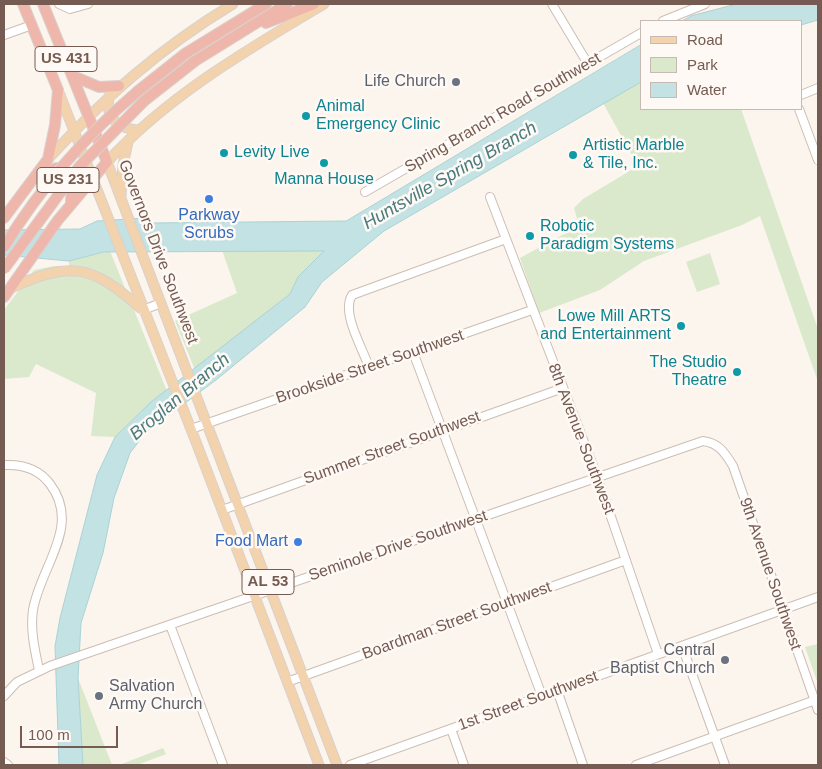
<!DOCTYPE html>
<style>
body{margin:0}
#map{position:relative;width:822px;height:769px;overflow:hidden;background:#fbf5ed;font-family:Helvetica,sans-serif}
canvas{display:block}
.frame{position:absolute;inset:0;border:5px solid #755b51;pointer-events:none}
.legend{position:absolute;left:640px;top:20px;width:162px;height:90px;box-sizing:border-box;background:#fef9f4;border:1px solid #c7bab3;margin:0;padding:6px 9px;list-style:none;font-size:15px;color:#755b51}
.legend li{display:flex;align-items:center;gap:10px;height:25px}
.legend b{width:25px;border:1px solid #c7bab3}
.scale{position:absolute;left:20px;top:726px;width:98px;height:22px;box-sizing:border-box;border:2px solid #755b51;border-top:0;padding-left:6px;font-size:15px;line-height:18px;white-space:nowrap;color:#755b51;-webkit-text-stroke:4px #fef9f4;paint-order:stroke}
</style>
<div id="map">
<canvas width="822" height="769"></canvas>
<div class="frame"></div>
<ul class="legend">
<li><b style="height:6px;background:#f3d3ad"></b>Road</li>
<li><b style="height:14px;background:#dae9cc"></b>Park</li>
<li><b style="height:14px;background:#c3e2e4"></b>Water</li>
</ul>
<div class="scale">100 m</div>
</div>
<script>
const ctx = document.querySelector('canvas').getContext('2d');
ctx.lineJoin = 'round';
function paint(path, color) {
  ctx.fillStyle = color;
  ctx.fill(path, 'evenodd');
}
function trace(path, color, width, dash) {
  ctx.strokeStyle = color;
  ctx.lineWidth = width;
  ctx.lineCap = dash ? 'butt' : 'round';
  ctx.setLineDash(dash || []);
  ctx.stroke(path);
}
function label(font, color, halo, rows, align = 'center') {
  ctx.font = font + ' Helvetica,sans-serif';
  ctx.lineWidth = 5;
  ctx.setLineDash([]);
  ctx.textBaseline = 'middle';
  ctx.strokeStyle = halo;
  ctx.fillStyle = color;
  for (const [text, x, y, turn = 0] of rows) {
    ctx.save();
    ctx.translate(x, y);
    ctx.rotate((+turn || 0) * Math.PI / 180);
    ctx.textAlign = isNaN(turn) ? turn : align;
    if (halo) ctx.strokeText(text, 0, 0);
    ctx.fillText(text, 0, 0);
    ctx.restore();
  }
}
const green = new Path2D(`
 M641 82V109H741L818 329V382L760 216 742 225 644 261 600 290 539 313 520 258 579 226 574 208 583 199 638 166 603 103Z
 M222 250 324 251 298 277 290 294 195 370 175 321 237 293Z
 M110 251 167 391 151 402 115 437 91 436 96 393 36 364 29 377 4 379V310L34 270 54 266H69V261Z
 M710 253 720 284 697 292 686 262Z
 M818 644V684L805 647Z
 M78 678 112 765H83Z
 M163 748 166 754 137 765H119Z`);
const water = new Path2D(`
 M737 4H818V20L801 25V21H682L691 16Z
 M641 45V82L384 231 322 282 305 307 216 380 146 432 130 453 114 498 103 553 81 623 78 678 83 765H59L55 646 60 618 97 475 115 437 151 402 290 294 298 277 324 251 104 252 69 261 4 255V230L80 229 97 221 144 218 151 223 346 221Z`);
const minor = new Path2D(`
 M59 4 70 9 88 4
 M552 4 588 64
 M663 21 705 4
 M4 35 32 25
 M801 95 818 88
 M799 109 818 160
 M365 192 641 33
 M490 197 597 476 658 654
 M143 310 161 303
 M413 352 542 696
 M369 367C362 347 341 313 352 295L506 239
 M191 429 532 310
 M4 465C23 464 39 469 50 484 82 526 40 567 33 610 30 630 35 651 39 670
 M222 510 563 388
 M170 625 223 765
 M682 646 725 765
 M287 682 626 560
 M557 690 583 765
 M4 696 17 682 50 666 703 441C719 443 725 453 733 466L818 710
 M451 729 464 765
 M4 762 8 765
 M350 765 818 597
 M636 765 818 699`);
const major = new Path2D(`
 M324 4C247 50 169 95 107 162L337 765
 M58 90 196 442 319 765
 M110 94C103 117 118 129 139 130
 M48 159C105 97 160 48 233 4
 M121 196 123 165 128 142
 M11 288C69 261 92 264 140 308`);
const highway = new Path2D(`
 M266 23 314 4
 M73 76 99 87 119 86
 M138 91 186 53 266 4
 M144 101 195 61 287 4
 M37 174 57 168 64 171 72 182 71 202
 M4 218 48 159 55 125 58 90 23 4
 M4 297 58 220 107 162 43 4`);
const highwayBridge = new Path2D(`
 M4 247C40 188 85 136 138 91
 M4 269 79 167 144 101`);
const markers = [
 [456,82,5,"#6b7280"],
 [306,116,5,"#0f9aa8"],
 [224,153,5,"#0f9aa8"],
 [573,155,5,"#0f9aa8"],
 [324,163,5,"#0f9aa8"],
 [209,199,5,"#3f7fe0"],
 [530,236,5,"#0f9aa8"],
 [681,326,5,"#0f9aa8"],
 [737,372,5,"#0f9aa8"],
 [298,542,5,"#3f7fe0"],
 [725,660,5,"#6b7280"],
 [99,696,5,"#6b7280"]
];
const shields = [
 [66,59,62],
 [68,180,62],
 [268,582,52]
];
const shieldNames = [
 ["US 431",66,59],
 ["US 231",68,180],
 ["AL 53",268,582]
];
const worshipNames = [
 ["Life Church",446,82],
 ["Central",715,651],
 ["Baptist Church",715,669],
 ["Salvation",109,687,"left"],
 ["Army Church",109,705,"left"]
];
const cultureNames = [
 ["Animal",316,107],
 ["Emergency Clinic",316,125],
 ["Artistic Marble",583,146],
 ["& Tile, Inc.",583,164],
 ["Levity Live",234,153],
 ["Manna House",324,180,"center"],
 ["Robotic",540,227],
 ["Paradigm Systems",540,245],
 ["Lowe Mill ARTS",671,317,"right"],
 ["and Entertainment",671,335,"right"],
 ["The Studio",727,363,"right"],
 ["Theatre",727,381,"right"]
];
const streetNames = [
 ["Spring Branch Road Southwest",503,113,-30],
 ["Governors Drive Southwest",158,252,69],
 ["Brookside Street Southwest",370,367,-19],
 ["8th Avenue Southwest",581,439,69],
 ["Summer Street Southwest",392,448,-20],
 ["Seminole Drive Southwest",398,546,-19],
 ["9th Avenue Southwest",770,574,71],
 ["Boardman Street Southwest",457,621,-20],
 ["1st Street Southwest",528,701,-20]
];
const shopNames = [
 ["Parkway",209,216],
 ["Scrubs",209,234],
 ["Food Mart",288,542,"right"]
];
const waterNames = [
 ["Huntsville Spring Branch",450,176,-30],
 ["Broglan Branch",180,397,-40]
];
paint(green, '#dae9cc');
paint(water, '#c3e2e4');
trace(water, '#aad2d5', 1);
trace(minor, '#cdbdb3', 10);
trace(major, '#d8d1ce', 11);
trace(highway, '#d8d1ce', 12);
trace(minor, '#fff', 8);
trace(major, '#f3d3ad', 9);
trace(highway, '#efb7ab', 10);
trace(highwayBridge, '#d8d1ce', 12, []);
trace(highwayBridge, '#efb7ab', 10);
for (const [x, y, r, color] of markers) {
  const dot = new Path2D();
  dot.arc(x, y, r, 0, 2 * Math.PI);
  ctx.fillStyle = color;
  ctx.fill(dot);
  trace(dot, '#fef9f4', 2);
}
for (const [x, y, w] of shields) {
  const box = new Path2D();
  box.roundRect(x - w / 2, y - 12.5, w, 25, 4);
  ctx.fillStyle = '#fef9f4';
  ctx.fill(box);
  trace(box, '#755b51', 1);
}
label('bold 15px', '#755b51', null, shieldNames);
label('16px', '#5b616d', '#fef9f4', worshipNames, 'right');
label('16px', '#0d838f', '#fef9f4', cultureNames, 'left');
label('16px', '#755b51', '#fef9f4', streetNames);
label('16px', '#366cbe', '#fef9f4', shopNames);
label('italic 18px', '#497b7f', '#fef9f4', waterNames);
</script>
